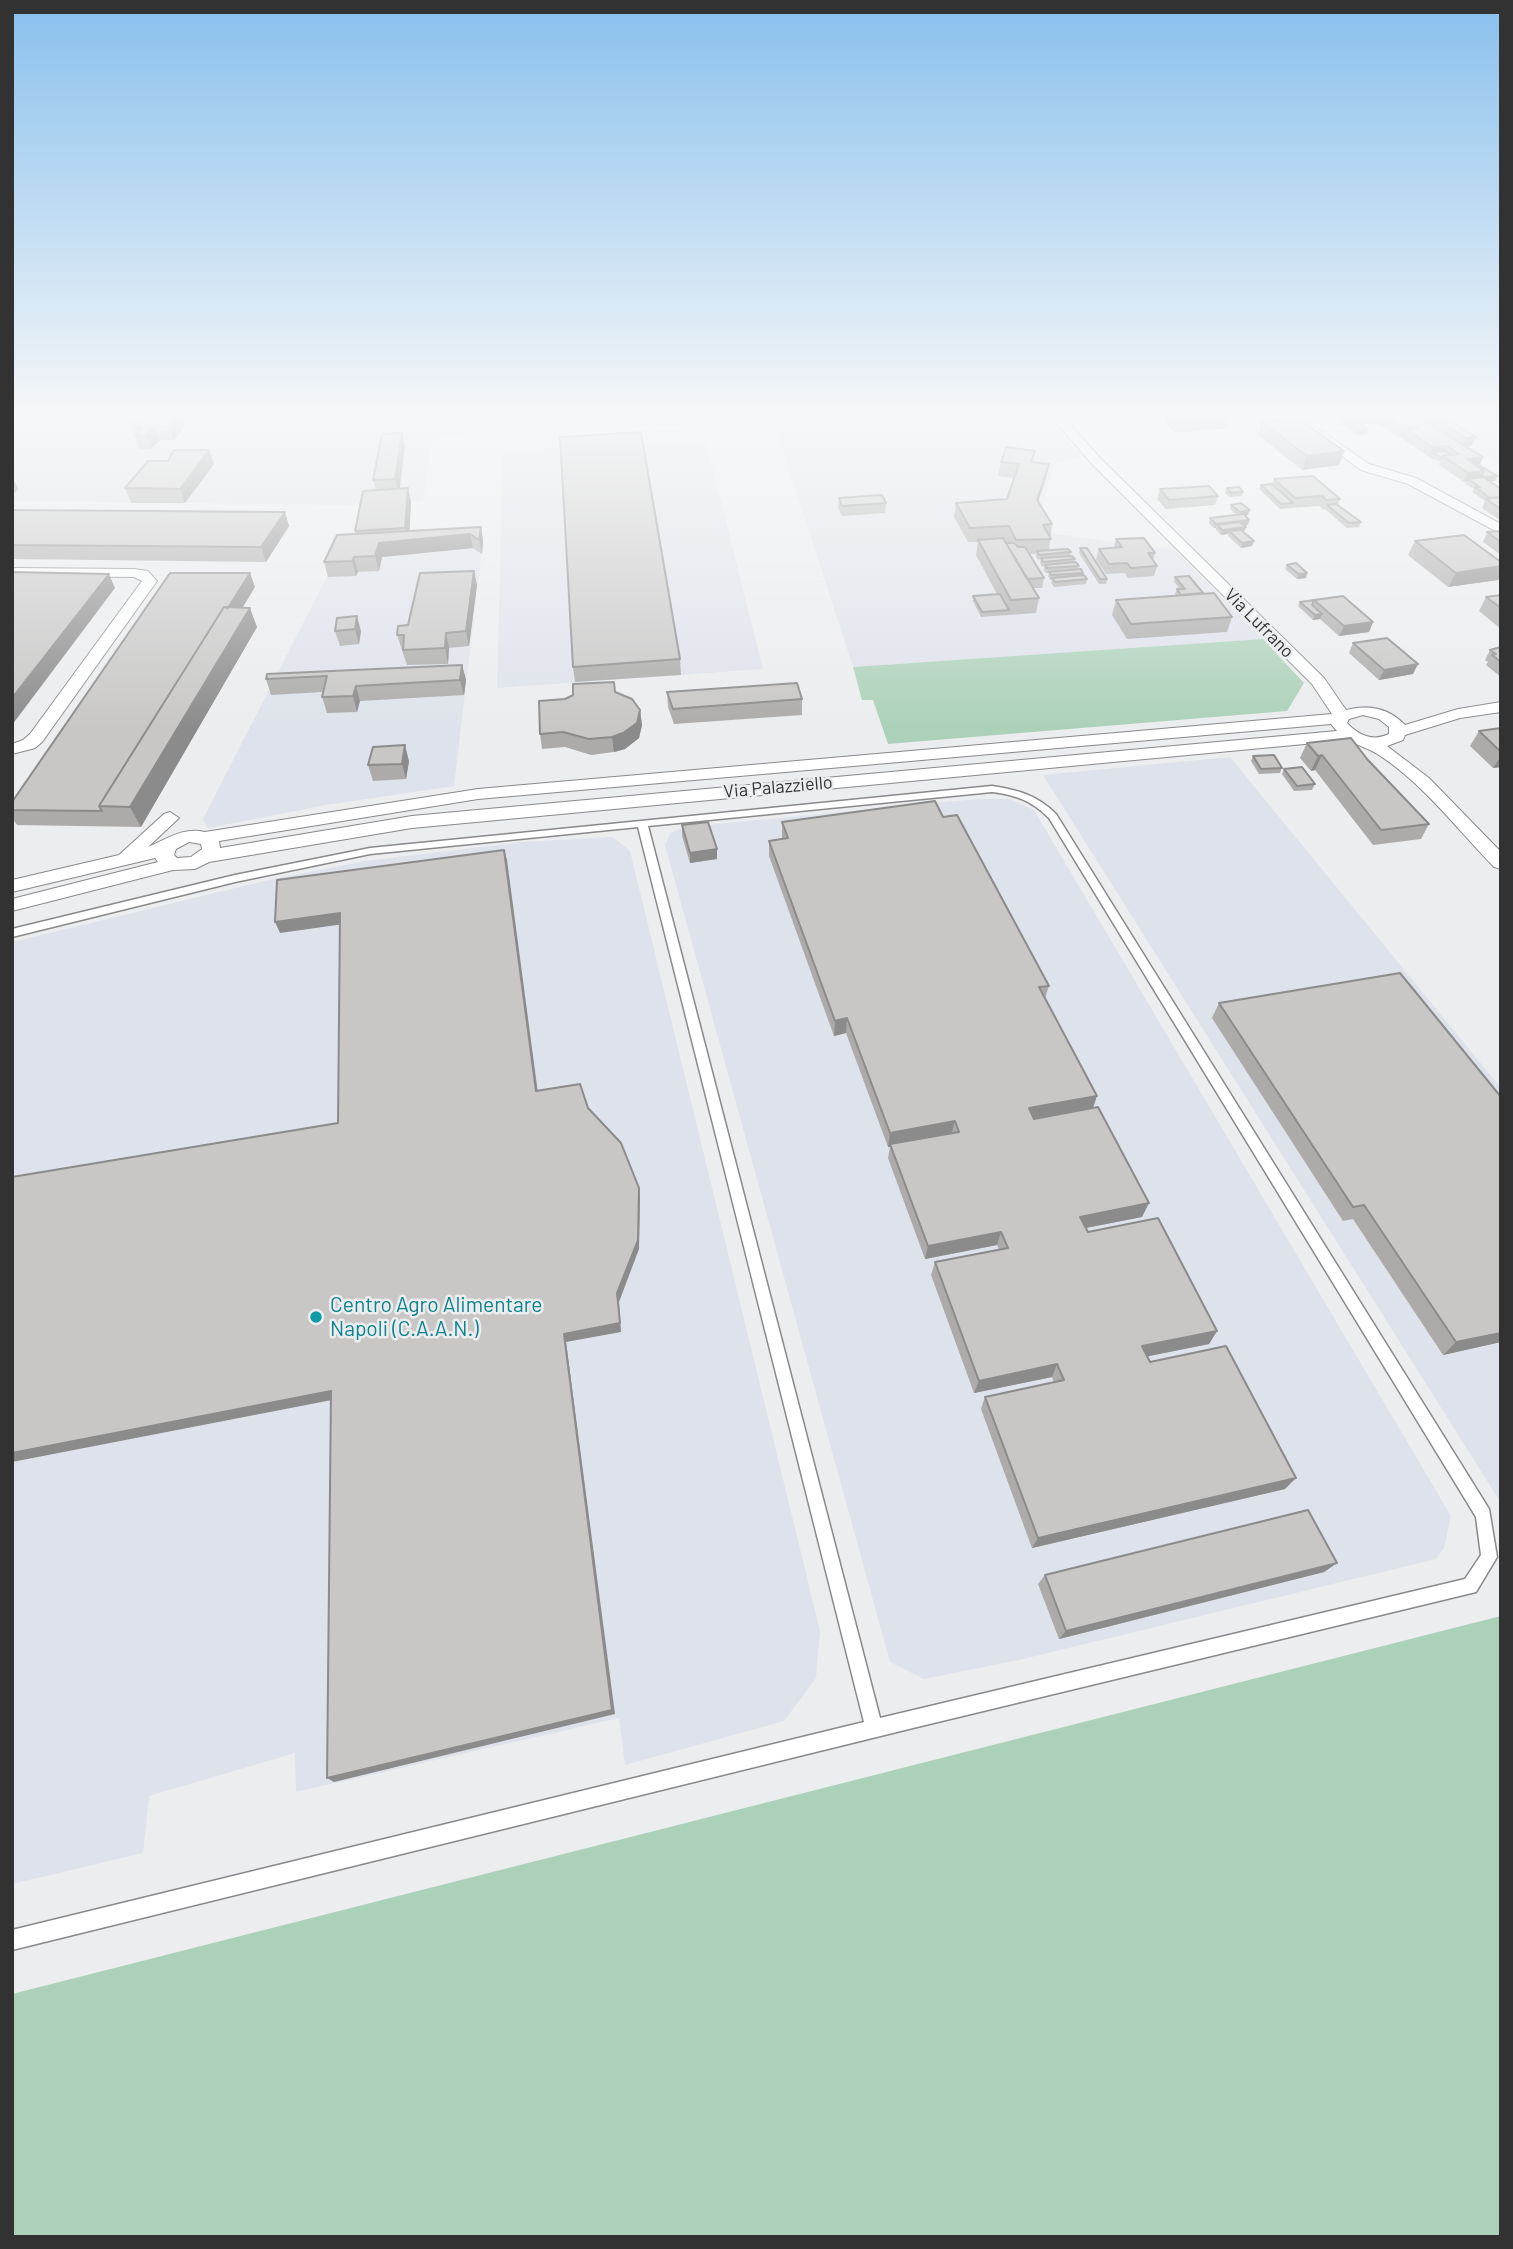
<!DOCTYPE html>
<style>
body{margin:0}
#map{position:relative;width:1513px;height:2249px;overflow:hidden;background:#ecedef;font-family:Barlow,sans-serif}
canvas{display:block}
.frame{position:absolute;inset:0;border:14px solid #323233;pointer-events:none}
</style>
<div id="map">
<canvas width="1513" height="2249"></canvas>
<div class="frame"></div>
</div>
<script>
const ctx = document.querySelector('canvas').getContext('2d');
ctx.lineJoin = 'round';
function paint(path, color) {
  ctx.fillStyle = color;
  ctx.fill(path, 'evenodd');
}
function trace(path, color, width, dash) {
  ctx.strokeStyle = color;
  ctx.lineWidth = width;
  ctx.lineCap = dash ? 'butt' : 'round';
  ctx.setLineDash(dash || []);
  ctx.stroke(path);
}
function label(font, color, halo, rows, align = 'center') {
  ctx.font = font + ' Barlow,sans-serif';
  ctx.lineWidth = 5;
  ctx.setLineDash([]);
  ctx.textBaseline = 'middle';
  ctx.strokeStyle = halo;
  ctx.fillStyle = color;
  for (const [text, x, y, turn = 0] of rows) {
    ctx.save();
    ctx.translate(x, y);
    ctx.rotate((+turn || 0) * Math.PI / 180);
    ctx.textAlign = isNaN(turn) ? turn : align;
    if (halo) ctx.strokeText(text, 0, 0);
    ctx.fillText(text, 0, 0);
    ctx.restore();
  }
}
const built = new Path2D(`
 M12 414H1045L1082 457 1054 464 1041 513 1049 533 1175 550 1263 639 853 667 773 421 433 437 423 501 352 505 12 501Z
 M1423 414H1501V465Z
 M706 441 763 669 497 688 503 452 599 443Z
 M483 541 454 786 326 805 208 828 203 819 341 549Z
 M1230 757 1501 1088V1503L1043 775Z
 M977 799H1009L1034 810 1451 1516 1444 1548 1436 1559 1019 1660 924 1679 890 1662 665 845 670 833 686 827Z
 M613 837 630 851 820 1631 816 1678 784 1721 625 1765 619 1718 296 1792 295 1753 149 1796 143 1853 12 1884V942L273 879 366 861 522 842Z`);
const green = new Path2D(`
 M1263 639 1304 683 1287 711 888 744 873 700H862L853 667Z
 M1501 1616V2237H12V1994Z`);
const lane = new Path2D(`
 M992 786C1018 790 1037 795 1056 814L1489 1509 1497 1557 1476 1592 913 1728 12 1950V1930L864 1722 638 827 370 854 235 882 12 937V929L235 875 370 848ZM992 792C1016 795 1032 801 1049 818L1476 1517 1481 1555 1465 1579 880 1718 648 826Z`);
const street = new Path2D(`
 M1049 414H1061L1100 458 1324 678 1346 710C1368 704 1389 708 1405 725L1458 709 1501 702V712L1460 718 1405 735 1403 740 1387 746 1429 778 1501 852V869L1494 867C1458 830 1425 786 1382 757 1371 749 1359 746 1347 740L412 828 209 862 195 869 173 870 12 911V899L158 862 155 858 12 892V880L119 855 164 814 170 812 179 818 148 847C168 839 182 827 205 832L478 789 1332 714 1312 684 1092 464ZM1363 715 1379 719 1389 727V734C1373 742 1358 735 1347 723L1349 719ZM1331 724 1337 731 412 816 220 848 219 841 478 799ZM189 842 201 844 202 849 191 857 177 858 174 855 176 849Z
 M1284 414H1297L1369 464 1416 478 1501 524V534L1408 484 1361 470Z
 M12 568 134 569 148 571 157 581 42 742 35 748 12 754V744L23 740 30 734 142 581 134 577 12 576Z`);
const wall = new Path2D(`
 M143 414H181L185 426 174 440H160L151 449H140L132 427Z
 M969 414H1038L1037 420 974 423Z
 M1096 414H1162L1100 419Z
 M1167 414H1231L1232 415 1228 428 1175 433 1165 422Z
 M1343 414H1400L1407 419 1420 420 1412 415 1413 414H1439L1476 437 1471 446 1466 447 1483 457 1480 465 1495 481H1489L1501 489V521L1482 508 1485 501 1472 492 1474 489 1466 484 1467 482H1464L1439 465 1440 462 1429 457 1402 438 1403 437H1399L1378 424 1362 425 1367 434 1357 435 1336 420 1338 416 1343 415Z
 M1262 422 1344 451 1339 465 1302 470 1258 435Z
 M402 433 405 447 399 489 408 488 411 502 409 531 481 527 483 541 482 554 473 548 382 557 379 571 358 572 356 576 328 577 324 562 356 534 355 531 376 490 373 480Z
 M209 450 214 464 185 503H131L125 488 168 461Z
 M1035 451 1033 462 1046 478 1038 502 1052 524 1049 550 1071 552 1070 556 1075 559 1074 562 1079 566 1078 569 1083 573V576L1087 579 1086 584 1054 587 1051 583 1052 580H1050L1048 576 1049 573H1046L1044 570V566L1042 567 1040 563 1041 559 1038 560 1036 556V554H1030L1044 578 1042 588H1033L1039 598 1036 613 981 617 973 601V596L997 594 976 555 978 542H968L954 517 956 503 1007 499 1014 478 998 476 1001 462Z
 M1274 479 1340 499 1338 505 1361 522 1359 527 1347 528 1325 509 1323 510 1319 506 1280 509 1259 489 1261 485 1272 484Z
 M1227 488 1243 492 1242 496 1230 497 1225 493Z
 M1160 489 1218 496 1215 505 1166 509 1157 499Z
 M839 498 886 503 885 513 842 516 838 508Z
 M1231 505 1250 510 1248 515H1245L1249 520 1248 525H1243L1246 527 1243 532 1252 546 1241 548 1228 536V534L1221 535 1216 530V528H1214L1209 523 1210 518 1237 515 1230 509Z
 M12 510 289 526 266 562 12 559Z
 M1501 531V555L1483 542 1487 532Z
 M1116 539 1155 553 1153 560 1157 566 1154 576 1128 578 1125 573 1106 574 1096 559 1099 549 1114 548Z
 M1415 541 1498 580 1448 587 1408 555Z
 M1080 548 1107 579 1106 584H1099L1079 553Z
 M1287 565 1307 573 1306 578 1297 579 1285 569Z
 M1175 577 1203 593V594L1232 617 1227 632 1127 639 1112 615 1116 600 1176 596 1175 594 1177 589H1180L1174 582Z
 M477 585 469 646 449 648 448 664 407 665 397 635 408 625Z
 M255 587 242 608 257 627 141 827 17 825 12 818V802Z
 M1501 595V629L1479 611 1486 597Z
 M1343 596 1373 622 1369 632 1339 636 1320 619 1313 620 1298 606 1300 602Z
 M337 618 361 631 359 644 340 646 335 631Z
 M1353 643 1413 674 1379 680 1349 653Z
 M1501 647V677L1486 665 1488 662 1485 660 1490 650Z
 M680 659 681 675 575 682 573 667Z
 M462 665 466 680 464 695 360 701 357 712 327 713 322 697 323 692 271 695 266 679Z
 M615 692 640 710 642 725 639 738 625 749 614 752 591 755 565 747 542 749 540 734 565 699Z
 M667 692 802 699V715L674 724 668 707Z
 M1501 728V767L1493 768 1470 746 1479 731Z
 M1307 743 1367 759 1429 824 1421 839 1373 845 1315 770 1311 771 1300 758Z
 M1253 756 1282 768 1280 773 1259 774 1251 761Z
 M409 761 406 779 373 781 368 765Z
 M1284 769 1315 784 1312 790 1294 791 1282 774Z
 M943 817 1049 986 1045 998 1093 1108 1142 1217 1086 1228 1088 1232 1217 1331 1209 1344 1147 1356 1150 1362 1285 1489 1032 1548 981 1409 985 1397 1054 1382 1052 1377 974 1393 931 1275 935 1262 999 1249 997 1245 925 1259 888 1158 890 1147H888L846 1033 834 1036 769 856V841L782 839V822Z
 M682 825 717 849V859L690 863 682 836Z
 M1219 1003 1501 1097V1342L1443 1355 1353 1219 1343 1221 1212 1018Z
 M1337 1563 1324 1572 1059 1639 1038 1584 1045 1575Z`);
const shadedWall = new Path2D(`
 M168 414H181L185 426 174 440 169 426Z
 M154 426 160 440 151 449 146 435Z
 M1417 426 1414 435 1406 429 1403 437H1399L1403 428Z
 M1368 429 1367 434 1357 435 1359 430Z
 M402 433 405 447 399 493 395 479Z
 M1476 437 1471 446 1462 447 1466 438Z
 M1447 446 1443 456 1431 452 1429 457 1433 448Z
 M209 450 214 464 185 503 180 489Z
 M1344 451 1339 465 1302 470 1307 456Z
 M1483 457 1479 467 1467 459Z
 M1049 464 1046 478 1034 514 1037 500Z
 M1484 471 1480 480 1468 479 1467 482H1464L1468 473Z
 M12 476 18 489 12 496Z
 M1498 476 1495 481 1482 482 1484 477Z
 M408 488 411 502 409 540 470 534 473 548 382 557 379 571 375 556 379 543 408 540 405 528Z
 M1250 510 1248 515 1238 516 1240 512Z
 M285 512 289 526 266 562 261 547Z
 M1249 520 1248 525 1220 528 1217 525 1216 528H1214L1216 524Z
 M481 527 483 541 482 554 479 540Z
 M1246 527 1244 532 1232 534 1229 531 1228 534 1221 535 1222 530Z
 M1254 541 1252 546 1241 548 1242 543Z
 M354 557 358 572 356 576 352 561Z
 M1501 566V575L1498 580 1448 587 1456 573Z
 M474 571 477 585 469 646 466 631Z
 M250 573 255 587 122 807H105Z
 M1307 573 1306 578 1297 579 1299 574Z
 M109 574 115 588 12 725V698Z
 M250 608 257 627 141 827 130 807Z
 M1322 614 1320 619 1313 620 1315 615Z
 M357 616 361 631 359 644 355 629Z
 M1373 622 1369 632 1339 636 1344 626Z
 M446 633 449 648 448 664 445 648Z
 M1418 664 1413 674 1379 680 1384 670Z
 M462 665 466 680 464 695 460 680Z
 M356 686 360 701 357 712 353 696Z
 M640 710 642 725 639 738 625 749 614 752 612 737Z
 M405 745 409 761 406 779 402 764Z
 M1322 755 1315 770 1311 771 1318 756Z
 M1501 756V767L1493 768Z
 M717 849V859L690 863V853Z
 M504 850 507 860 539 1101 536 1091Z
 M340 913 344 924 280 933 275 922Z
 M847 1018 846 1033 834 1036 835 1021Z
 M1097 1096 1092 1111 1024 1123 1029 1108Z
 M955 1121 951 1136 890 1144V1147H888L890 1133Z
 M639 1188 640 1198 639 1249 619 1302 621 1332 566 1342 615 1714 334 1782 327 1778 564 1334 617 1293Z
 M1149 1203 1142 1217 1075 1230 1080 1217Z
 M1001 1232 997 1245 925 1259 928 1246Z
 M1217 1331 1209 1344 1135 1359 1142 1346Z
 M1501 1333V1342L1443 1355 1456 1342Z
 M1057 1364 1052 1377 974 1393 979 1381Z
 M331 1391 337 1399 12 1462V1453Z
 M1296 1478 1285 1489 1032 1548 1038 1538Z
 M1337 1563 1324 1572 1059 1639 1066 1631Z`);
const building = new Path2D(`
 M143 414H179L169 426H154L146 435 135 436 142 427H132Z
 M1173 414H1231L1232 415 1178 419Z
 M1356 414H1398L1406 419 1415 418 1426 422 1483 457 1467 459 1484 471 1468 473 1443 456 1459 454 1447 446 1433 448 1406 429 1419 428 1417 426 1403 428 1382 415 1360 416Z
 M1428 414H1439L1476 437 1466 438Z
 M1347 415 1368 429 1359 430 1338 416Z
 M1298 418 1344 451 1307 456 1262 422Z
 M641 432 680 659 573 667 560 437Z
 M402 433 395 479 373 480 382 434Z
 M1006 447 1035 451 1031 462 1049 464 1037 500 1052 524 1043 525 1051 539 1016 540 1009 526 970 528 956 503 1007 499 1019 464 1001 462Z
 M174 450H209L180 489 125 488 148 461H168Z
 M1445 451 1451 455 1443 456 1442 458 1431 452Z
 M1472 463H1475L1498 476 1484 477 1482 476 1484 471Z
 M1313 476 1340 499 1326 500 1323 496 1295 498 1274 479Z
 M1483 477 1501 489V497L1490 498 1475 487H1480L1468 479Z
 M1272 484 1293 503 1281 504 1261 485Z
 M1209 486 1218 496 1169 500 1160 489Z
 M1239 487 1243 492 1231 493 1227 488Z
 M408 488 405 528 355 531 363 491Z
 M882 495 886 503 842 506 839 498Z
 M1501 497V509L1486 499Z
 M1241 503 1250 510 1240 512 1231 505Z
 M1336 504 1361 522 1349 523 1327 505Z
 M12 510 285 512 261 547 12 545Z
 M1244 514 1249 520 1216 524 1210 518Z
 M1240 522 1246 527 1222 530 1217 525Z
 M481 527 479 540 470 534 379 543 375 556 354 557 352 561 324 562 337 535Z
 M1241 530 1254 541 1242 543 1229 531Z
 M1501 531V542L1487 532Z
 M1464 535 1501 562V566L1456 573 1415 541Z
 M1003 538 1039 598 1011 600 978 540Z
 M1144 538 1155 553H1148L1157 566 1131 568 1127 563 1109 564 1099 549 1122 547 1116 539Z
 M1006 543H1014L1018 547H1025L1044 578 1027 579Z
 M1080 548H1087L1107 579H1100Z
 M1068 549 1071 552 1039 555 1037 551Z
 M1072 556 1075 559 1043 562 1041 558Z
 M1076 562 1079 566 1047 568 1045 565Z
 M1296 563 1307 573 1299 574 1287 565Z
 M1081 569 1083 573 1051 575 1049 572Z
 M474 571 466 631 446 633 445 648 403 650 404 635H397L398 626 408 625 420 573Z
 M12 572 109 574 12 698Z
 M170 573H250L228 608 224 607 99 806 102 811 12 810V802Z
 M1084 575 1087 579 1055 582 1052 578Z
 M1189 576 1203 593 1181 595 1177 589H1185L1175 577Z
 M1214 593 1232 617 1131 624 1116 600Z
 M1000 594 1009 610 982 612 973 596Z
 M1501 595V608L1486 597Z
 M1343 596 1373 622 1344 626 1314 600Z
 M1336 597 1314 600 1312 605 1322 614 1315 615 1300 602Z
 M224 607 250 608 130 807 99 806Z
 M357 616 355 629 335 631 337 618Z
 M1387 638 1418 664 1384 670 1353 643Z
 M1501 647V662L1492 655 1496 654 1490 650Z
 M462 665 460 680 356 686 353 696 322 697 327 676 266 679 267 674Z
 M614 682 615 692 632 699 640 710 637 723 623 733 612 737 589 739 563 732 540 734 539 701 565 699 573 695V684Z
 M797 683 802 699 673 709 667 692Z
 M1501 728V752L1479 731Z
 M1351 738 1367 759 1429 824 1381 830 1322 755 1318 756 1307 743Z
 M405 745 402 764 368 765 373 747Z
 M1274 755 1282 768 1261 769 1253 756Z
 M1302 767 1315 784 1297 786 1284 769Z
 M935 801 943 817 957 815 1049 986 1039 987 1097 1096 1029 1108 1034 1119 1098 1107 1149 1203 1080 1217 1088 1232 1158 1218 1217 1331 1142 1346 1150 1362 1226 1346 1296 1478 1038 1538 985 1397 1064 1380 1057 1364 979 1381 935 1262 1008 1248 1001 1232 928 1246 890 1144 959 1132 955 1121 890 1133 847 1018 835 1021 769 841 788 838 782 822Z
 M708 822 717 849 690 853 682 825Z
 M504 850 536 1091 580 1084 588 1108 621 1143 639 1188 638 1240 617 1293 620 1323 564 1334 612 1710 327 1778 331 1391 12 1453V1177L338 1123 340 913 275 922 277 880Z
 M1400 973 1501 1097V1333L1456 1342 1364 1205 1353 1207 1219 1003Z
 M1308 1510 1337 1563 1066 1631 1045 1575Z`);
const markers = [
 [316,1317,7,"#0f9aa8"]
];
const farStreetnames = [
 ["Via Lufrano",1259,623,45],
 ["Via Palazziello",778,787,-5]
];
const cultureNames = [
 ["Centro Agro Alimentare",330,1305],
 ["Napoli (C.A.A.N.)",330,1329]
];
paint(built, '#dee2ea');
paint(green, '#acd1b9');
trace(lane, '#89898b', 3);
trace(street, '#89898b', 2);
paint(lane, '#fff');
paint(street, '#fff');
paint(wall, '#acabaa');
paint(shadedWall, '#8c8b8b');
paint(building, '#c8c7c6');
trace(building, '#8c8b8b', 2);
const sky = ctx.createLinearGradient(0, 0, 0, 729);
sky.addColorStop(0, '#88c0ed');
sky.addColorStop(0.57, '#f6f7f8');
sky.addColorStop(1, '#f6f7f800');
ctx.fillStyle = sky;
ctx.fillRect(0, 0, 1513, 729);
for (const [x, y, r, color] of markers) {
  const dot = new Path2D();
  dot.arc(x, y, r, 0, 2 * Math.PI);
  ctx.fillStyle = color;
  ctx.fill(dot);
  trace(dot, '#ecedef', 2.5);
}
label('18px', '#323233', '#ecedef', farStreetnames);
label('21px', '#0d838f', '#ecedef', cultureNames, 'left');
</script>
